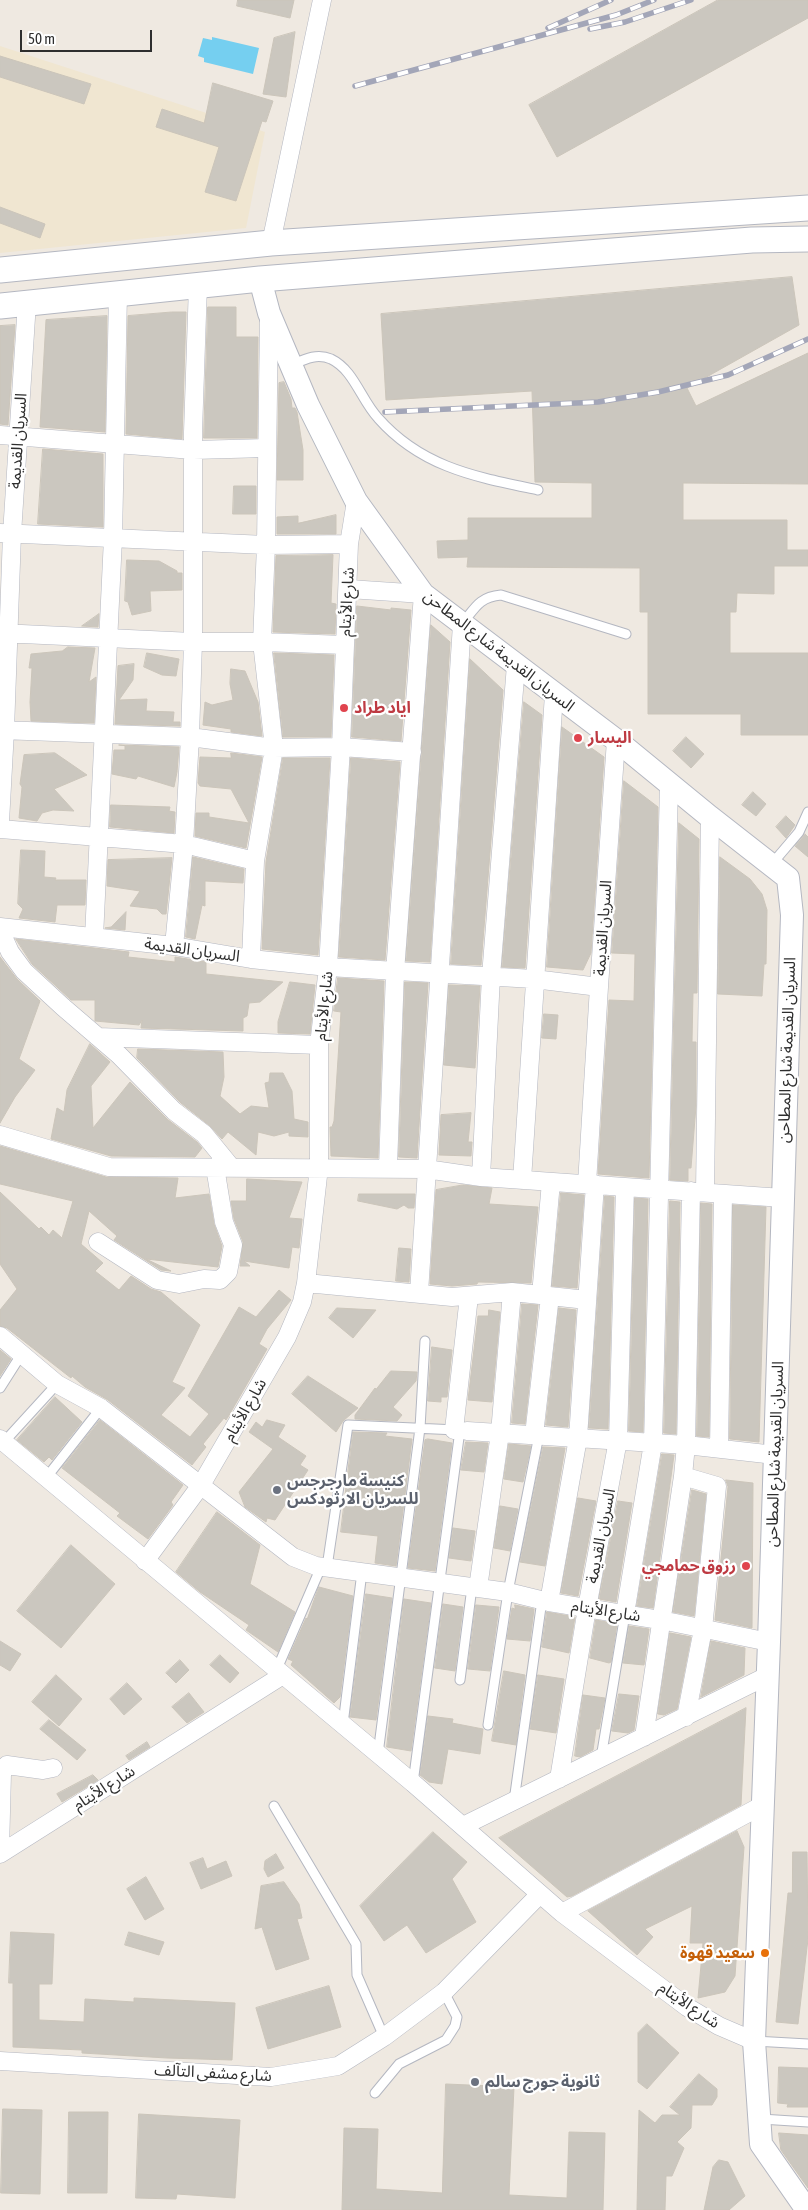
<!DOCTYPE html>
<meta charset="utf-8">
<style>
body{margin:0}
#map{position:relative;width:808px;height:2210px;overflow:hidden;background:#efe9e1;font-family:"Asap Condensed",sans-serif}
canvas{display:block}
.scale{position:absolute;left:20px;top:30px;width:132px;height:22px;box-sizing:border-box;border:2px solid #2e2e2e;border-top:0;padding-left:6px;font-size:15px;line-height:18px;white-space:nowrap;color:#2e2e2e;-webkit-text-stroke:4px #fff;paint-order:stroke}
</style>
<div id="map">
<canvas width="808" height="2210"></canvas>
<div class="scale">50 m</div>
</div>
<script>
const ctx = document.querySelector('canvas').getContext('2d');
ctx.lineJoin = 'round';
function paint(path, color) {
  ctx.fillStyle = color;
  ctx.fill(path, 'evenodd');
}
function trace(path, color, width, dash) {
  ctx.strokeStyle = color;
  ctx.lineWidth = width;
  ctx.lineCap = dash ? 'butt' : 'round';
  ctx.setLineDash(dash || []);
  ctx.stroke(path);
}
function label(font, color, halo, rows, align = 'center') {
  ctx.font = font + ' "Asap Condensed","Noto Sans Arabic",sans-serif';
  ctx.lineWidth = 4.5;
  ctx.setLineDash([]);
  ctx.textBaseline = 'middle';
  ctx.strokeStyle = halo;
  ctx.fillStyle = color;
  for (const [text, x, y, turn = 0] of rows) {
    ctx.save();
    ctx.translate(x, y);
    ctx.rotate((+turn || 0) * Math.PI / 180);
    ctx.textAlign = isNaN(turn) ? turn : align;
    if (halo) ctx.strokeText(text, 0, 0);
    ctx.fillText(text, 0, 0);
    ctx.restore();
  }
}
const education = new Path2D(`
 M0 46 265 132 246 228 0 253Z`);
const water = new Path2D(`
 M212 37 259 48 253 74 204 62V58L198 56 203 38 212 40Z`);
const building = new Path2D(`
 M238 0H294L290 18 237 6Z
 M718 0H808V18L557 157 529 105Z
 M295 32 286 97 263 94 274 38Z
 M0 56 91 84 84 104 0 77Z
 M213 83 273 101 266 122 262 121 236 201 205 192 219 147 156 127 162 109 204 123Z
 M0 207 45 224 40 238 0 223Z
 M792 277 799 325 687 388 696 406 808 353V484L683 483V520H787V550H808V566H774V594L737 593 736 612H730V653H808V735H741V714H648V612H640V568L467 567 468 557 438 558 437 541 468 540V518H592V483L535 482 532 391 386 400 381 314Z
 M208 307H236V337H258L257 438H204Z
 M172 312H186L182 439 126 434 128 316Z
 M107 316 105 432 40 427 46 320Z
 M15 325 8 425 0 424V326Z
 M284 382 291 399 292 408H295L297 412 303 450V480H277L279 383Z
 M43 449 103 454V527L38 524Z
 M234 486H256V514H233Z
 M336 515V534H277V517L298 516V523Z
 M333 555 331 603 336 604 335 634 273 632 276 556Z
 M127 560 159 561 177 571V573H182V590L150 591 151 611 132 615 128 602 125 601Z
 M357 606 391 610V608L411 610 401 741 352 737Z
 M99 614 98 627 82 626Z
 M431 625 450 642 430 962 406 961Z
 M68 647 95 648 89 682 96 677 94 723 31 721 30 702 32 668H29L31 654 62 651Z
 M147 653 179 659 176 676 162 675 144 667Z
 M274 653 334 655 331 737H283Z
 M470 659 503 690 481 965 451 964Z
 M134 664 133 680 119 700 147 699 146 711 174 712 173 722H180V726L115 724 118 666Z
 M231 669 245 671 258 702 262 736 231 732V729L203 725 205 702 212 705 233 700 230 684Z
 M524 702 542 715 525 968 502 967Z
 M562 727 604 757 591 953 583 970 547 967Z
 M686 737 704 754 691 768 673 751Z
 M119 745 179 747 177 772 174 787 138 776 136 779 112 774 114 750H125V746Z
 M55 753 87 775 54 789 74 811 53 810 42 813 37 821 19 818 22 787 20 784 24 755Z
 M231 753 262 757 246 848 195 836 196 813H209V817L249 823 231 789 200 786 198 783 200 757 231 758Z
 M283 758H330L318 955 262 949 266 862Z
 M351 758 400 762 385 960 339 957Z
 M624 781 658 807 649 1178 598 1174 609 1000 634 1001 635 954 612 953Z
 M753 792 766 804 756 816 742 805Z
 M111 805 170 807 169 811 175 812 174 833 110 827Z
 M786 816 795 825 786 838 776 827Z
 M679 823 699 839 697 993H693L692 1042H696V1106L691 1168H688V1181L670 1180Z
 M805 834 808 837V857L795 846Z
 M21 850 45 851 44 877 56 878 55 880H86L85 905H57L55 922 19 918 23 909 18 904Z
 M193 857 244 869 243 883 205 881V906L202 905 195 939 186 937Z
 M720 857 750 879 762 894 767 910 766 964H764L762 996 718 994Z
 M172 858 166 914H162L157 909 130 906 140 891 107 886 108 860Z
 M126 912 125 930 105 928 111 927Z
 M16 939 129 952 128 957 175 962V957L206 962V974L283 982 260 1002 249 1003 247 1016 243 1018V1031L141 1028 142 1020 139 1025 95 1021V1000H71L32 964Z
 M0 957 17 979 40 1001 19 1059 35 1070 15 1097 0 1123Z
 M338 978 384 981 378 1158 331 1156 330 1127H332L334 1121 341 1012 334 1011Z
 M290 982 315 985 310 1034 278 1033V1022Z
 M405 982 428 983 417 1158 399 1157Z
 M449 985 480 986 475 1068 444 1065Z
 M544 1014 558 1015 556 1039 542 1038Z
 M90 1044 110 1062 91 1086 93 1128 130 1082 167 1119 197 1142 202 1148 195 1157 111 1156 51 1139 57 1108 64 1112 67 1090Z
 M138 1049 223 1052 224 1077 220 1096 240 1114 251 1106 269 1108 265 1083 269 1082 270 1073H283L292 1091 294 1119 308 1122V1137L289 1136V1132L274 1136 258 1132 256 1155 228 1132 222 1139 210 1126 181 1103 137 1058Z
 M471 1113 468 1142H472L471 1156 439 1155 441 1115Z
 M0 1146 106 1177 178 1178 175 1198 209 1194 214 1224 222 1246 218 1267 146 1259 171 1271 161 1270 114 1240 117 1236 89 1211 81 1244 103 1263 95 1271 119 1290 131 1276 151 1289 161 1292 200 1325 172 1382 185 1388 161 1415 190 1437 209 1414 188 1396 239 1307 256 1317 279 1290 291 1300 267 1329 259 1344 267 1349 228 1417 226 1420 224 1418 203 1444 206 1447 192 1465 108 1400 85 1387 72 1376 71 1378 7 1328 0 1326V1310L17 1289 0 1264V1192L39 1229 41 1227 49 1235 53 1230 62 1238 73 1201 0 1184Z
 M247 1179 302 1182 289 1218 302 1219 299 1248 292 1247 289 1268 244 1261 250 1266H240L243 1242 234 1219 231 1201H246Z
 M463 1185 492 1188 489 1204 538 1207 531 1283 478 1282 477 1284 452 1286 430 1284 436 1190Z
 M561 1193 584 1195 577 1288 552 1286Z
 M359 1194H415L414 1208H408L404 1205 397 1209 358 1201Z
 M605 1196 614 1197 608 1429 589 1428Z
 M635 1198 648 1199 643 1432 629 1431Z
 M670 1201 680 1202 676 1434 664 1433Z
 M701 1203 712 1204 709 1437 697 1436Z
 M733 1205 766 1207 759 1442 730 1439Z
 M399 1248 411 1249 409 1282 396 1281Z
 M522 1304 538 1305 525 1424 512 1423Z
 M337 1308 376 1310 353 1338 329 1318Z
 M559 1308 576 1310 568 1427 546 1425Z
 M489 1310 500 1312 492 1402 468 1400 478 1316H488Z
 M432 1347 452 1350 447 1397H441V1402L428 1401Z
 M0 1350 11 1359 0 1376Z
 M391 1371 417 1372 416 1381 393 1407 402 1415 397 1421 355 1419V1415L375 1388 376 1389Z
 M308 1376 358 1408 343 1421 336 1432 292 1394Z
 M55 1397 82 1422 52 1460 49 1457 44 1462 17 1440Z
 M100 1420 183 1485 171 1502 173 1505 148 1539 117 1516 120 1513 62 1468Z
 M267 1420 285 1425 278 1437 306 1456 300 1465 308 1470 275 1520 267 1518 266 1522 245 1507 239 1492 273 1449 249 1432 256 1422 262 1427Z
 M353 1432 387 1433 385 1436 412 1439 396 1566 375 1563 378 1536 341 1532Z
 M428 1439 452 1443 435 1571 408 1568 425 1440Z
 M466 1442 488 1443 484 1472 461 1470Z
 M509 1444 531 1446 523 1482 504 1479Z
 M543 1447 565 1448 545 1566 520 1562Z
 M662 1454 674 1455 653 1608 637 1606Z
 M726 1480 753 1483 752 1628 715 1620 728 1487Z
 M692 1490 706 1494 694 1616 673 1612Z
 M578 1498 596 1501 578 1596 561 1593Z
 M618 1501 632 1503 616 1602 599 1599Z
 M500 1506 518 1509 510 1551 494 1548Z
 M217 1512 260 1545 250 1584 295 1612 278 1652 246 1630 249 1625 200 1592 176 1572Z
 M453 1528 475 1531 471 1561 449 1558Z
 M71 1545 115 1584 61 1648 17 1611Z
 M319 1587 353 1596 340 1697 334 1703 291 1665 293 1661 288 1659 306 1618 307 1619Z
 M366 1594 392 1598 376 1720 350 1717Z
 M404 1599 431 1603 411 1751 387 1747Z
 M443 1604 463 1607 455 1671 435 1668Z
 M476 1605 499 1607 490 1671 468 1669Z
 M515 1605 534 1609 530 1641 507 1639 512 1608 515 1609Z
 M547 1612 575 1617 569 1653 542 1647Z
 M596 1620 617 1624 611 1662 609 1663 590 1658Z
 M629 1626 649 1629 644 1665 623 1663Z
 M670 1633 691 1637 677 1709 664 1715 658 1714Z
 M0 1641 21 1654 10 1671 0 1665Z
 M711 1641 745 1648 744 1675 701 1697Z
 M220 1655 239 1673 230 1683 210 1665Z
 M180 1660 189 1670 176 1683 166 1673Z
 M504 1671 525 1675 516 1745 492 1741Z
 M56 1675 82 1699 59 1726 32 1702Z
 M538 1675 564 1679 556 1733 530 1729Z
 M127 1683 142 1699 124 1715 110 1699Z
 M189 1693 204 1712 187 1723 172 1707Z
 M619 1694 639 1696 634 1730 628 1733 612 1731Z
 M583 1695 605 1698 599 1729H596L593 1750 580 1757 575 1756Z
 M746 1708 741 1805 572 1896 567 1897 499 1838Z
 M428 1716 453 1719 452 1723 483 1729 480 1754 448 1749 442 1784 429 1782 420 1775Z
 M49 1720 86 1750 77 1760 40 1729Z
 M147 1742 150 1747 129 1760 126 1756Z
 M93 1775 98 1780 62 1802 57 1794Z
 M737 1831 744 1847 735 1976 725 1992 698 1998 703 1943H690L692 1906 645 1929 653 1937 637 1955 588 1911Z
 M433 1832 467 1862 452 1879 476 1922 426 1953 407 1925 384 1941 360 1906Z
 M793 1852H807L808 1939 798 2024 776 2022 788 1893H792Z
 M276 1854 284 1868 268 1877 264 1869 265 1861Z
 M203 1858 207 1869 226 1861 232 1876 201 1889 190 1863Z
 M146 1877 164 1909 145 1920 127 1889Z
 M284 1882 299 1904 302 1918 297 1919 309 1959 276 1970 262 1927 255 1929 261 1886Z
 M11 1932 54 1934 52 1984H39V2020L84 2022 85 1999 134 2002V1998L235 2003 232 2060 167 2058 82 2053V2050L13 2047V1983H9Z
 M129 1932 164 1942 159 1955 125 1945Z
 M329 1986 341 2027 268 2049 256 2008Z
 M647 2024 679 2053 647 2089 638 2082V2033Z
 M779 2067 808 2068V2107H787L788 2104 778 2103Z
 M699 2074 717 2089V2097L712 2105H692L691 2128 677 2142 684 2148 672 2176H666L665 2210H637L639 2110 655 2123 662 2115H680L670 2107Z
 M446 2084 514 2087 509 2195 567 2198 569 2132 605 2133 603 2210H342L344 2128 378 2129 376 2189 442 2193Z
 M3 2109 42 2110 40 2194 1 2193Z
 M69 2112H108L107 2193H68Z
 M139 2114 240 2120 235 2198 177 2194 176 2199 136 2198Z
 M779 2133 808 2135V2188L781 2150Z
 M719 2160 728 2162 745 2196 729 2210H704L713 2167Z`);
const service = new Path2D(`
 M291 365C305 359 317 353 331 359 354 370 361 400 378 418 422 468 477 477 538 490
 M462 624C475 608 479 597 501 595L626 634
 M771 865 799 832 808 812
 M0 1388 21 1355
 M4 1442 57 1384
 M46 1478 101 1408
 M327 1567 348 1425 457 1430
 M277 1669 321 1567
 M460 1680 472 1587
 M343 1724 362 1572
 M488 1725 508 1592 539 1435
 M378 1754 420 1428 425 1341
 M601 1758 625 1614
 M413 1783 460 1430
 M514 1801 542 1600
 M274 1806 356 1944 357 1975 384 2037
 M754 2041 808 2044
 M375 2093 399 2064 446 2040 455 2026 457 2017 444 1992
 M761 2119 808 2122`);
const minor = new Path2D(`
 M271 243 322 0
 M0 435 193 450 267 448
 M0 533 266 545 349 544
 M349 589 423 594 395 972 388 1167
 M0 633 193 642H262L345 645
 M0 730 190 737 274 748 341 747 412 752
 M0 822 5 730 12 534 27 302
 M0 829 184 844 255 861
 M0 927 174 946 251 959 328 967 534 979 599 987 616 740
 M0 930 10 952 24 971 63 1007 119 1055 174 1111 204 1134 231 1167
 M94 937 113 538 118 293
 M174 946 184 844 190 737 193 642V432L198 285
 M251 959 255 861 274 748 262 642 266 545 269 317
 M98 1037 319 1045
 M0 1135 109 1167 426 1169 481 1177 783 1198
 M481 1177 491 976 516 665
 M522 1180 554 694
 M587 1184 599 987
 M705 1192 710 817
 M98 1242 157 1280 179 1284 204 1279 220 1280 228 1272 233 1245 224 1222 215 1167
 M306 1283 452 1297 512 1292 587 1300
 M419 1293 462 624
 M541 1295 551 1182
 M0 1336 57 1384 101 1408 293 1557 316 1566 508 1592 549 1602 666 1621 769 1642
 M454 1430 469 1296
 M467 1431 686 1445 775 1455
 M534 1435 550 1296
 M0 1439 413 1783 562 1913 687 2007 719 2026 754 2041
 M719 1448 723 1194
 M683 1476 717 1486 703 1629 686 1717
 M145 1561 201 1485 287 1337 302 1302 306 1283 319 1167V1045L328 967 341 747 349 544 356 501
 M478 1588 500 1433 512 1292
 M549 1602 578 1438 595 1184
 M625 1614 653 1443 669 785
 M644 1737 683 1476 686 1445 691 1191
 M559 1779 587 1608 618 1440 625 1187
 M463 1826 767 1676
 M0 1850 2 1773 7 1765 43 1770 53 1768
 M0 1854 283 1675
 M562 1913 763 1805
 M0 2061 271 2077 338 2066 384 2037 444 1992 540 1894`);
const tertiary = new Path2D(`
 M260 279 269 313 308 405 356 501 423 594 616 740 710 817 788 878 792 915 769 1642 754 2041 761 2144 807 2210`);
const secondary = new Path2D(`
 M0 270 271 243 808 208
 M0 306 260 279 752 240 808 239`);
const rail = new Path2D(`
 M548 28 611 0
 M590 29 625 22 691 0
 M355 86 616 15 654 0
 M385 412 598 402 658 392 728 375 808 339`);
const markers = [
 [344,708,5,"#e0444e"],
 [578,738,5,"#e0444e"],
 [277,1490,5,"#6b7280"],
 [746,1566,5,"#e0444e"],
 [765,1953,5,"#e8710a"],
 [475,2082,5,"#6b7280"]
];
const streetNames = [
 ["السريان القديمة",18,441,-86],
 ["شارع الأيتام",347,602,-87],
 ["السريان القديمة شارع المطاحن",499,651,38],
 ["السريان القديمة",603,928,-86],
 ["السريان القديمة",192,950,8],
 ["شارع الأيتام",324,1006,-84],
 ["السريان القديمة شارع المطاحن",787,1050,-88],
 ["شارع الأيتام",245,1410,-60],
 ["السريان القديمة شارع المطاحن",775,1454,-88],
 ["السريان القديمة",601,1536,-79],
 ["شارع الأيتام",606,1611,9],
 ["شارع الأيتام",104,1788,-32],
 ["شارع الأيتام",689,2005,34],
 ["شارع مشفى التآلف",213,2073,3]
];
const healthNames = [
 ["اياد طراد",354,708],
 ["اليسار",588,738],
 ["رزوق حمامجي",736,1566,"right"]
];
const worshipNames = [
 ["كنيسة مارجرجس",287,1481],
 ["للسريان الارثودكس",287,1499],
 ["ثانوية جورج سالم",485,2082]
];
const foodNames = [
 ["سعيد قهوة",755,1953]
];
paint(education, '#f0e6d1');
paint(water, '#75cff0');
paint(building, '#cbc7bf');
trace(building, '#cbc5ba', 1);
trace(service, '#b4b7c1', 11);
trace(minor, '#b4b7c1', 19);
trace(tertiary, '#b4b7c1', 24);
trace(secondary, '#b4b7c1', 27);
trace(service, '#fff', 9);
trace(minor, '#fff', 18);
trace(tertiary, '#fff', 22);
trace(secondary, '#fff', 25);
trace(rail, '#a3a6b8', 5.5);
trace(rail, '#fff', 4, [11]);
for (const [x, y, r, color] of markers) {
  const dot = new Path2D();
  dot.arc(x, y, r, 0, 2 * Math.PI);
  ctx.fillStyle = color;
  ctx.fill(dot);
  trace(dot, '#fff', 2);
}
label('16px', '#2e2e2e', '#fff', streetNames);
label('bold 16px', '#be3a42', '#fff', healthNames, 'left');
label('bold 16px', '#5b616d', '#fff', worshipNames, 'left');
label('bold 16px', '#c56008', '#fff', foodNames, 'right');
</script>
